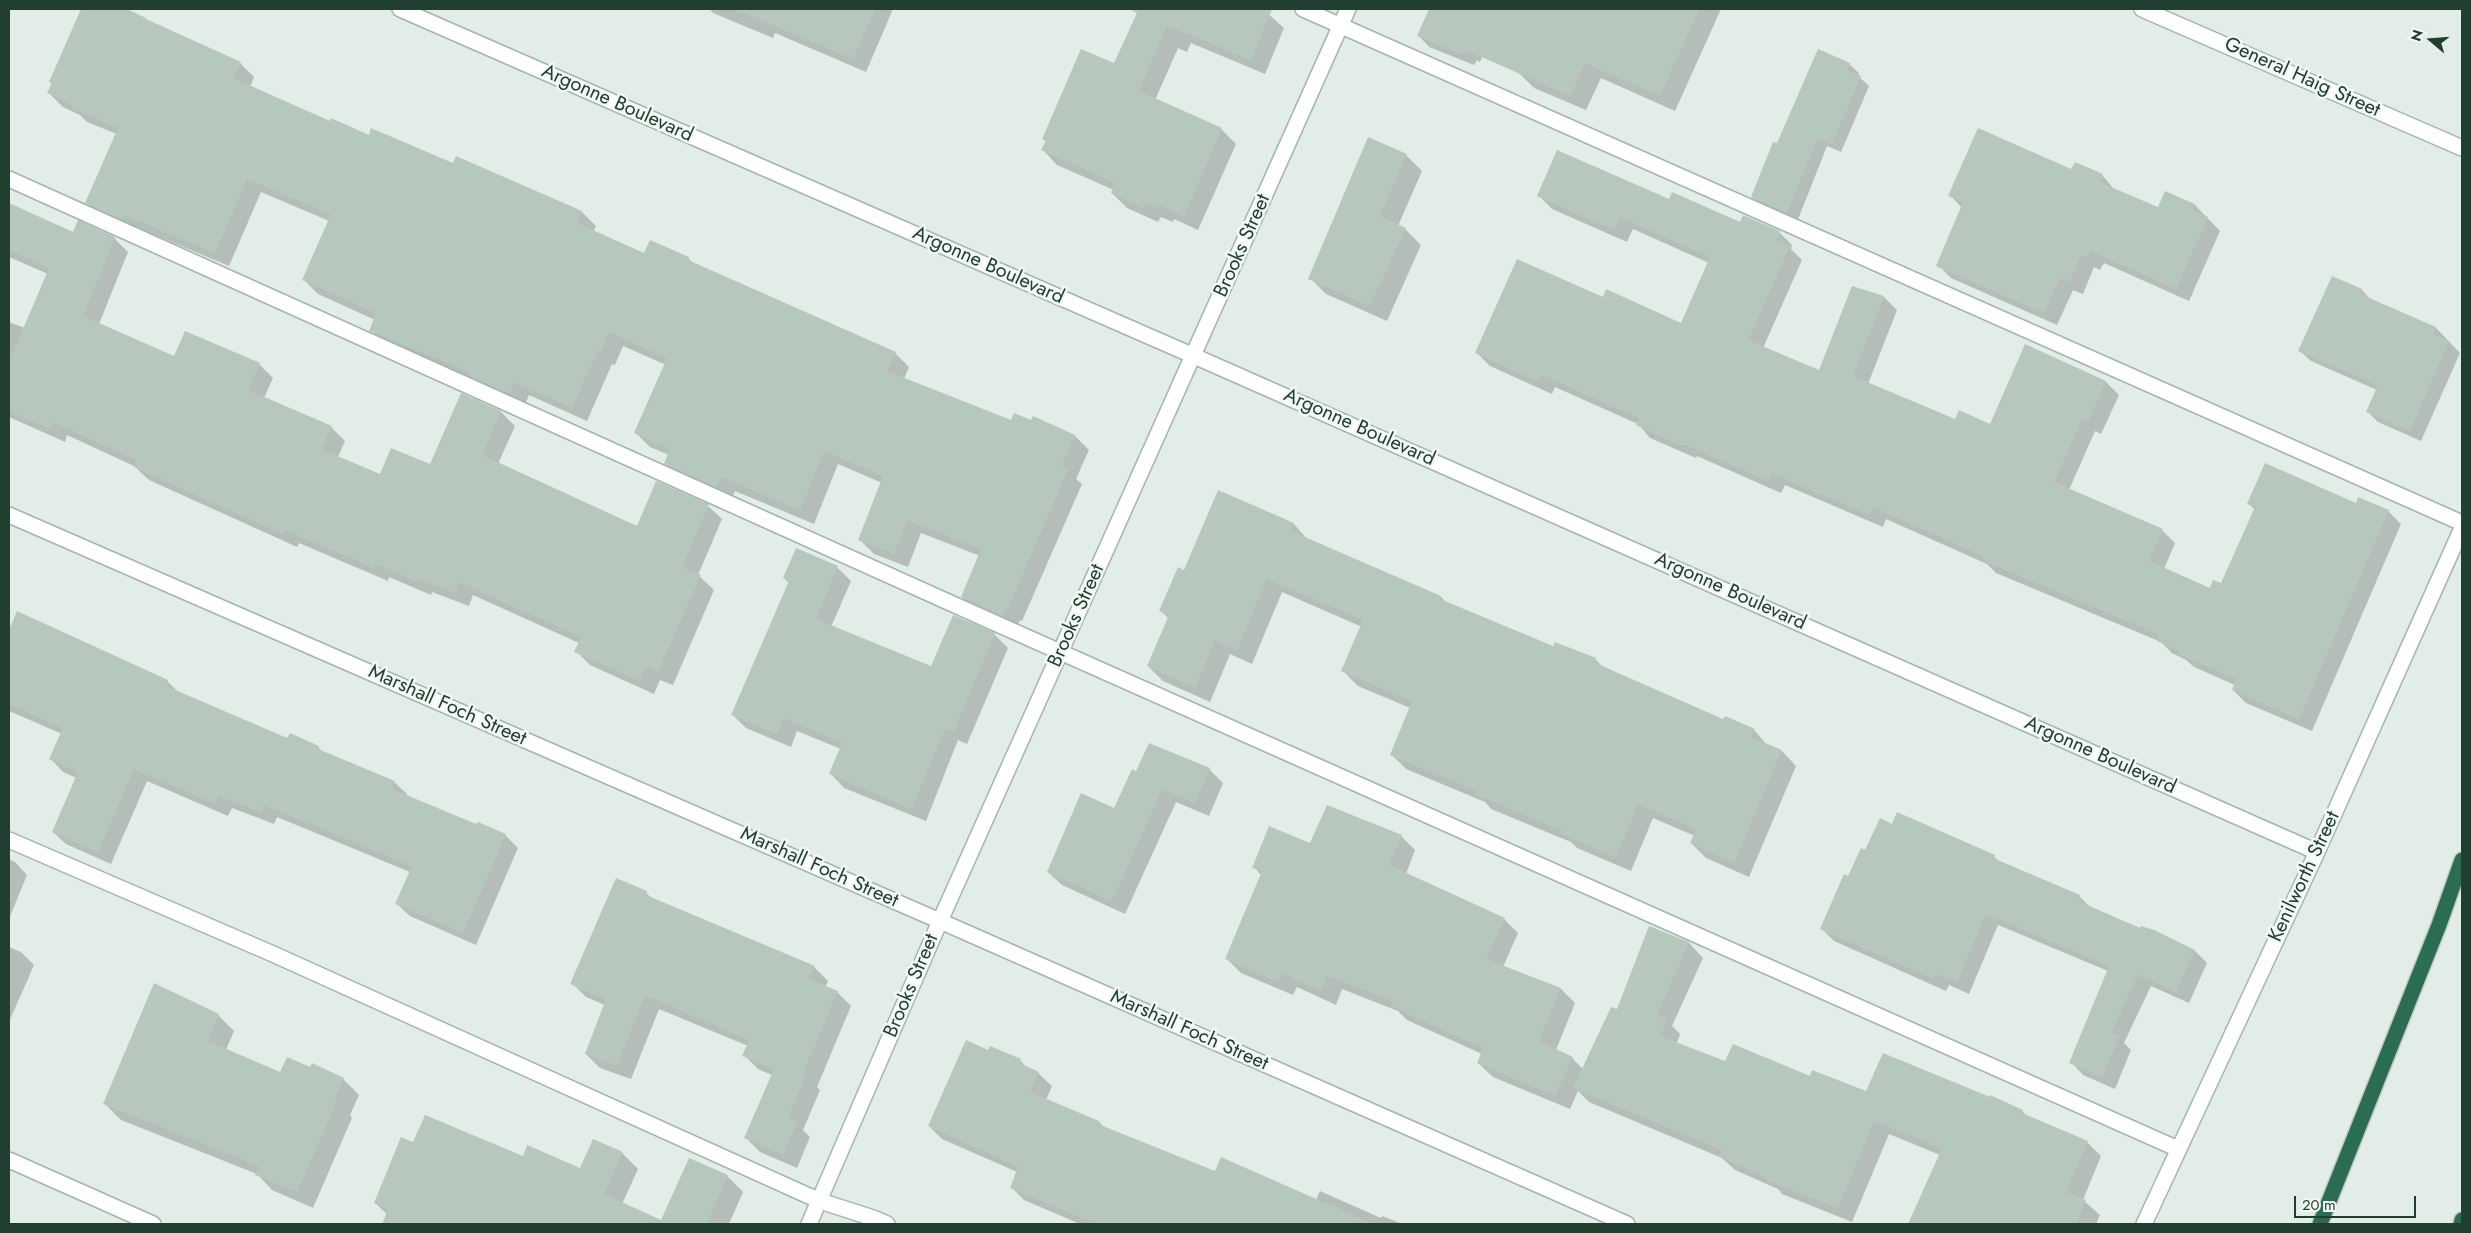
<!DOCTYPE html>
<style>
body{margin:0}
#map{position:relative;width:2471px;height:1233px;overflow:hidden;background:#e1ede6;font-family:Jost,sans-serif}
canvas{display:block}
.frame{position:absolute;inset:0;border:10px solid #203f31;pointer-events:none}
.north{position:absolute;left:2406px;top:15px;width:50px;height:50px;-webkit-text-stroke:4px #f2f9f4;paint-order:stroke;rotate:288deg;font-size:14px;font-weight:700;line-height:20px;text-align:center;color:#203f31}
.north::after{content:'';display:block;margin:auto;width:18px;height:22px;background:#203f31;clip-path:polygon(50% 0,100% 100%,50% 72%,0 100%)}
.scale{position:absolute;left:2294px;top:1196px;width:122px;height:22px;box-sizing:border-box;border:2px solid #203f31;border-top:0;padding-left:6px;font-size:15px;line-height:18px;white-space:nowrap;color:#203f31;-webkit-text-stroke:4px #f2f9f4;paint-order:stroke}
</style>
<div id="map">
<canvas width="2471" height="1233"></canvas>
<div class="frame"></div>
<div class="north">N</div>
<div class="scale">20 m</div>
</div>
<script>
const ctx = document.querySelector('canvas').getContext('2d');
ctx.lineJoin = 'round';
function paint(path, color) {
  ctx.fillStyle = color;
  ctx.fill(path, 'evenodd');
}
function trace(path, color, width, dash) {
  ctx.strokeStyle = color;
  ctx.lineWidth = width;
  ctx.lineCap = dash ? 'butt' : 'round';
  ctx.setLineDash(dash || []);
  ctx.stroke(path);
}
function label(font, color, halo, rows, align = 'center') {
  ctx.font = font + ' Jost,sans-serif';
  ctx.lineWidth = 5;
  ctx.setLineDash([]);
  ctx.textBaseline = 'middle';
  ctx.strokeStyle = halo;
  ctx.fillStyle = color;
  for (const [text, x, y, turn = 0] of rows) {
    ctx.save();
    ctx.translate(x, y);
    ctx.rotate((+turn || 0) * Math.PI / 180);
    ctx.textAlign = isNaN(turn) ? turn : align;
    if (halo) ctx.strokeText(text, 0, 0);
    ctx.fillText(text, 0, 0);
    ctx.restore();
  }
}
const shadow = new Path2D(`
 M82 9H123L240 63 254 77 250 87 331 122 582 212 596 226 593 232 645 254 688 258 693 263 895 353 909 367 904 379 1012 422H1031L1033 418 1075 436 1089 450 1076 479 1082 484 1022 621 1020 620 1016 629 976 611 962 597 980 556 921 533 908 567 874 554 859 539 882 483 838 464 814 524 735 491 731 501 679 477 665 463 669 455 650 447 636 433 666 365 623 346 615 365 612 364 587 421 529 395 524 407 385 345 371 330 375 320 318 294 304 280 329 221 261 192 229 266 138 228 136 233 101 217 87 203 117 134 87 122 80 115 63 107 49 93 53 85 50 82Z
 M709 9H893L866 72 775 33 773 38 713 13Z
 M1140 9H1266L1265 11 1284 28 1265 74 1191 43 1187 52 1178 48 1155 100 1221 129 1236 144 1198 230 1174 219 1173 222 1161 217 1158 222 1127 208 1112 193 1114 190 1057 165 1043 150 1047 142 1043 139 1114 65Z
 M1430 9H1473L1485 14 1496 25 1480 62 1477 60 1474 65 1429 47 1419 36Z
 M1548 9H1721L1675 111 1601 78 1586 110 1534 88 1519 73Z
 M1849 64 1859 73 1858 76 1869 86 1841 152 1827 146 1797 222 1761 206 1752 197 1778 145Z
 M1406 155 1422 171 1398 226 1405 229 1421 245 1387 321 1326 294 1310 278Z
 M2072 171 2102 175 2114 189 2158 208 2195 205 2220 231 2189 301 2104 263 2100 270 2094 267 2083 294 2073 290 2057 325 1951 278 1938 265 1962 208 1950 195Z
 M1539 196 1670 200 1741 224 1779 232 1792 245 1791 249 1802 260 1763 348 1819 372 1852 287 1884 297 1897 310 1868 384 1955 420 1991 425 2026 346 2106 382 2119 395 2101 434 2095 431 2069 490 2162 530 2175 543 2164 569 2210 590 2222 585 2255 510 2249 504H2357L2388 511 2401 524 2312 731 2246 703 2233 690 2235 685 2194 667 2186 660 2172 653 2161 642 1996 573 1987 564 1886 519 1883 527 1785 485 1781 493 1697 456 1696 458 1650 438 1638 424 1555 387 1552 394 1490 366 1477 353 1603 298 1681 325 1709 263 1633 229 1627 242 1552 209Z
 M9 204 74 233 114 238 128 252 99 324 175 358 259 364 273 378 264 398 331 427 345 441 338 457 381 475 431 466 462 394 501 412 515 426 498 464 637 528 708 506 722 519 698 575 714 590 673 685 660 680 654 694 590 665 576 651 579 643 473 595 469 606 432 592 431 595 389 577 388 581 299 543 297 547 149 480 134 466 67 435 65 442 9 417V322L25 328 48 274 9 257Z
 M2333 277 2362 290 2371 300 2436 328 2460 353 2421 441 2378 422 2368 412 2377 390 2311 361 2300 351Z
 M1219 492 1294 524 1308 540 1441 597 1447 603 1553 648 1555 643 1595 659 1605 669 1724 721 1754 730 1768 746 1782 751 1796 766 1749 877 1706 858 1691 843 1695 836 1653 818 1631 871 1577 848 1571 842 1491 809 1485 802 1406 769 1391 754 1410 708 1358 686 1343 671 1362 627 1282 592 1252 664 1230 654 1210 702 1163 681 1148 666 1169 619 1161 611 1184 572Z
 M837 567 851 581 831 627 931 667 994 634 1008 648 967 744 958 740 926 821 844 788 831 774 841 749 797 731 791 747 746 728 733 715 789 583 784 578Z
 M9 626 167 681 179 693 288 740 318 747 324 753 394 782 407 794 406 796 477 826 505 835 518 848 476 945 410 916 397 904 410 872 277 817 274 824 232 808 228 816 147 781 111 864 66 844 53 832 77 778 63 772 51 759 62 734 9 711Z
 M1209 769 1223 783 1209 816 1176 802 1125 914 1062 885 1048 872 1115 809 1137 773Z
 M1897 814 1994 856 2000 863 2079 896 2092 909 2140 929 2153 931 2195 951 2207 963 2189 1003 2151 986 2124 1043 2131 1050 2115 1089 2083 1075 2071 1062 2108 971 1998 925 1969 994 1949 985 1946 991 1834 941 1822 929 1849 878 1866 852 1892 825Z
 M1401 836 1415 850 1406 874 1504 919 1518 933 1503 967 1561 989 1575 1003 1556 1050 1572 1058 1583 1069 1617 1011 1650 928 1689 943 1703 958 1672 1026 1680 1034 1677 1043 1726 1062 1810 1077 1867 1093 2022 1111 2029 1118 2087 1142 2101 1156 2083 1200 2100 1215 2096 1224H1910L1940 1155 1889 1134 1852 1222 1782 1194 1778 1189 1735 1170 1722 1158 1589 1102 1578 1091 1570 1109 1493 1077 1478 1063 1482 1054 1407 1020 1398 1011 1342 989 1336 1005 1297 987 1293 995 1241 973 1227 959 1261 875 1254 867 1311 844Z
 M9 859 15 862 27 875 9 919Z
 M646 893 653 899 814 967 828 981 825 987 837 992 851 1006 817 1087 820 1090 803 1130 810 1137 797 1168 760 1152 746 1138 772 1075 758 1069 744 1055 748 1046 659 1009 631 1079 600 1068 586 1054 605 1005 586 997 572 983Z
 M9 947 21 952 34 965 9 1022Z
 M218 1015 234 1031 226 1050 281 1074 311 1069 343 1079 359 1095 350 1115 352 1118 313 1208 272 1190 257 1174 121 1120 105 1104Z
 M989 1052 1020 1060 1028 1069 1038 1073 1052 1086 1046 1100 1099 1122 1104 1127 1216 1173 1316 1200 1320 1191 1381 1218 1382 1216 1403 1224H1080L1024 1200 1011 1187 1017 1172 942 1139 929 1126Z
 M414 1143 524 1157 581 1170 622 1153 638 1169 622 1204 662 1222 727 1176 743 1192 729 1224H384L388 1215 375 1203Z`);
const building = new Path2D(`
 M81 9H127L146 18V19L241 62 233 78 330 121 331 118 369 135 371 128 453 163 456 156 582 211 577 223 644 253 650 240 689 257 688 260 896 352 887 371 1011 420 1014 413 1031 420 1033 416 1075 435 1062 466 1068 469 1008 608 1006 607 1002 616 961 597 981 549 907 520 894 554 858 540 883 476 824 451 800 510 721 477 716 487 664 464 670 449 634 433 667 358 609 332 601 351 598 350 572 408 515 382 509 394 468 376 470 372 369 331 376 313 302 280 331 214 247 179 215 253 124 215 122 220 85 203 118 128 72 108 73 105 47 93 52 83 49 82Z
 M735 9H875L853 59Z
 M1129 9H1272L1251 60 1167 25 1139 91 1222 128 1184 216 1160 205 1158 208 1146 203 1144 208 1111 193 1115 183 1041 150 1046 140 1042 139 1081 49 1114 63 1137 13Z
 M1429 9H1699L1660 96 1585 63 1570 96 1466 50 1463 55 1417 36Z
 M1818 49 1850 63 1847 70 1861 76 1832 144 1818 138 1787 213 1751 197 1773 142 1777 143Z
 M1978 128 2071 169 2075 162 2103 174 2099 182 2158 207 2165 191 2195 204 2193 210 2208 217 2176 289 2091 251 2088 258 2081 255 2070 282 2060 278 2044 313 1936 266 1963 202 1948 196Z
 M1368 137 1407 154 1380 216 1406 228 1370 306 1308 279Z
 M1557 150 1669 199 1672 192 1740 222 1743 215 1780 231 1776 240 1790 246 1748 340 1819 370 1852 286 1884 296 1853 376 1955 419 1959 410 1990 424 2025 344 2106 381 2088 422 2082 419 2054 482 2163 529 2149 561 2210 588 2213 580 2221 583 2255 507 2247 504 2265 463 2356 503 2358 497 2389 510 2299 719 2232 690 2236 679 2179 654 2180 651 2157 641 2160 635 1982 560 1983 556 1873 507 1870 515 1771 473 1768 481 1684 444 1683 446 1636 425 1639 418 1542 375 1539 382 1475 353 1517 259 1603 297 1606 289 1681 323 1710 257 1620 217 1614 230 1537 196Z
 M9 203 73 232 78 220 115 237 83 316 174 356 185 331 260 363 248 390 332 426 321 449 380 474 391 448 430 464 461 393 501 411 482 455 637 526 656 481 709 504 682 567 701 575 658 672 646 666 640 681 574 652 581 637 459 582 455 593 419 579 417 582 375 564 374 568 285 530 283 534 134 467 136 460 53 422 50 429 9 411V362L49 268 9 250Z
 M2332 276 2362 289 2360 294 2436 327 2433 334 2449 341 2410 431 2366 412 2378 385 2298 351Z
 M1218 490 1294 523 1291 531 1441 596 1440 599 1553 646 1555 642 1596 658 1594 662 1618 673 1723 719 1725 716 1755 729 1751 737 1782 750 1734 863 1690 843 1696 829 1638 804 1616 857 1561 834 1562 831 1475 794 1477 791 1390 755 1412 701 1341 671 1363 620 1267 579 1237 650 1215 640 1195 688 1147 666 1169 615 1159 611 1178 567 1184 570Z
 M796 548 838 566 816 619 931 666 953 615 995 633 954 731 945 728 912 809 829 774 842 743 784 718 777 734 731 715 789 581 783 578Z
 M17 611 168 680 166 686 287 738 290 733 319 746 318 749 395 781 392 789 476 824 478 822 506 834 463 933 395 904 412 866 264 805 261 812 219 796 215 804 134 769 98 852 52 832 78 772 49 759 63 728 9 704V630Z
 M1149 743 1210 768 1195 803 1162 789 1112 901 1047 872 1081 793 1114 808 1132 769 1136 771Z
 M1327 805 1402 835 1389 865 1505 918 1486 959 1561 988 1539 1041 1573 1057 1555 1096 1477 1063 1483 1048 1391 1006 1393 1001 1327 976 1321 991 1282 973 1278 982 1225 959 1262 871 1252 868 1269 826 1310 843Z
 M1897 812 1995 855 1993 858 2080 895 2078 901 2140 928 2141 926 2154 930 2195 950 2176 992 2138 974 2111 1033 2120 1036 2102 1077 2069 1063 2109 966 1986 914 1957 982 1936 974 1934 979 1820 929 1844 874 1848 876 1861 848 1865 850 1880 818 1892 824Z
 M616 878 647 891 646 895 815 966 809 979 838 991 803 1073 806 1075 788 1119 797 1122 783 1155 744 1138 774 1069 742 1056 749 1040 645 995 617 1066 585 1054 606 999 570 984Z
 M1649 926 1689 942 1657 1015 1667 1019 1660 1036 1725 1061 1733 1044 1810 1076 1812 1070 1866 1091 1883 1053 1990 1097V1095L2023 1110 2022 1113 2088 1141 2066 1192 2086 1200 2076 1224H1908L1942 1148 1874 1121 1838 1208 1766 1180 1767 1178 1719 1156 1722 1150 1573 1088 1611 1007 1617 1009Z
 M154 983 219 1014 208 1041 280 1072 287 1057 310 1067 312 1063 344 1078 334 1100 337 1101 297 1192 255 1175 259 1166 103 1104Z
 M966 1040 988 1050 990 1046 1021 1059 1019 1063 1039 1072 1030 1092 1099 1121 1098 1124 1215 1171 1221 1157 1373 1224H1097L1010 1188 1018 1167 928 1126Z
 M425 1115 523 1156 527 1145 580 1168 593 1139 623 1152 604 1194 661 1220 689 1158 728 1175 706 1224H382L388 1210 374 1203 401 1137 413 1142Z`);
const lane = new Path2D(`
 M1303 9 2462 523
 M9 179 986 619 2178 1149
 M9 840 273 954 820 1201 873 1218 887 1224`);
const street = new Path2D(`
 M400 9 1194 356 2317 852
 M2142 9 2462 148
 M9 515 940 921 1627 1224
 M9 1160 153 1224
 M809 1224 940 921 1348 9
 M2144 1224 2317 852 2462 528`);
const highway = new Path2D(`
 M2320 1224 2439 925 2462 860
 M2461 1224 2462 1220`);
const streetNames = [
 ["General Haig Street",2302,78,24],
 ["Argonne Boulevard",617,104,24],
 ["Brooks Street",1243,246,-66],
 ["Argonne Boulevard",988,266,24],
 ["Argonne Boulevard",1359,428,24],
 ["Argonne Boulevard",1730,592,24],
 ["Brooks Street",1077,616,-66],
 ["Marshall Foch Street",447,706,24],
 ["Argonne Boulevard",2100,756,24],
 ["Marshall Foch Street",819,868,24],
 ["Kenilworth Street",2305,877,-65],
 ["Brooks Street",912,986,-67],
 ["Marshall Foch Street",1189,1031,24]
];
paint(shadow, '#0003');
paint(building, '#b6c8be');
trace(lane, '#a3b5ac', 18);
trace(street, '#a3b5ac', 18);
trace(highway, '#c1c9c5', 18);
trace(lane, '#fff', 15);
trace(street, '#fff', 15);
trace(highway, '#2a6d53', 15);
label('20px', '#203f31', '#f2f9f4', streetNames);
</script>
